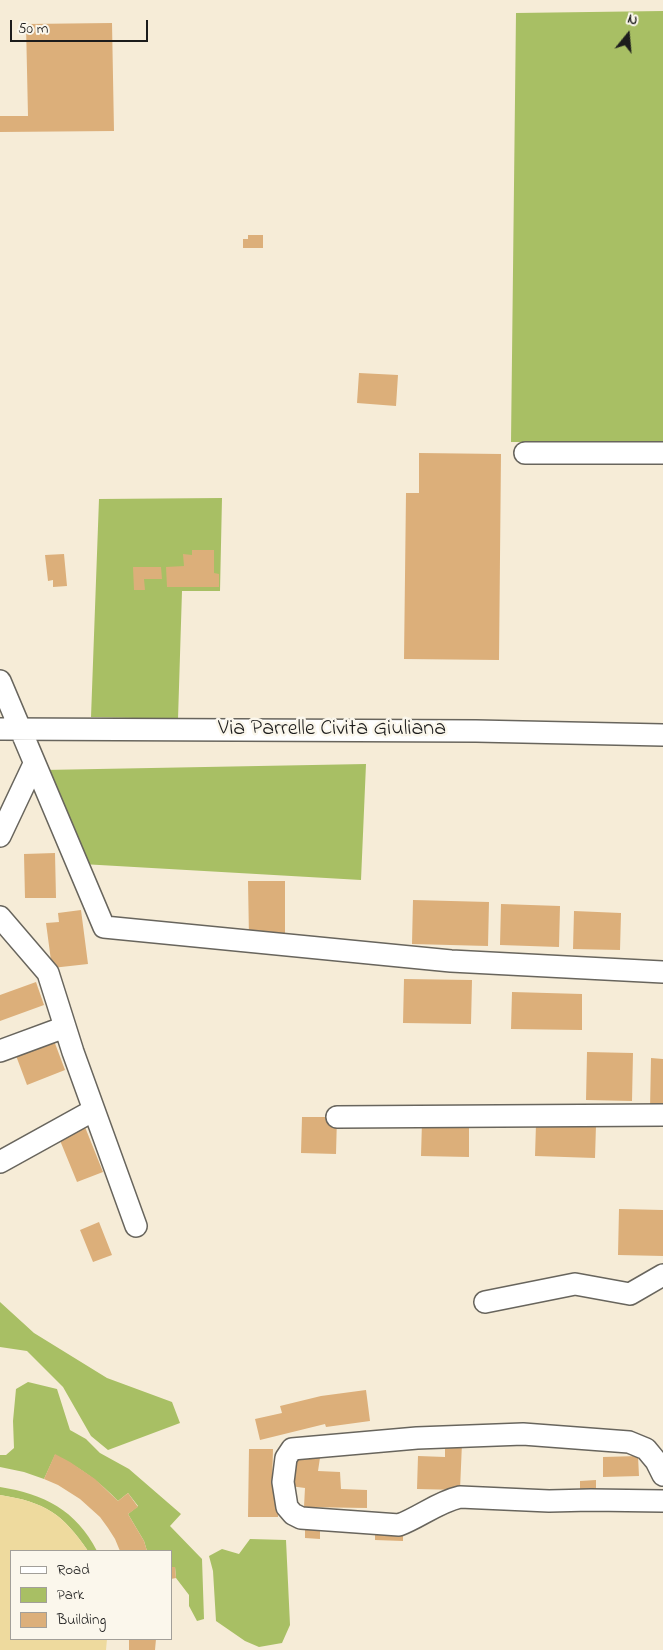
<!DOCTYPE html>
<style>
body{margin:0}
#map{position:relative;width:663px;height:1650px;overflow:hidden;background:#f6ecd7;font-family:"Indie Flower",sans-serif}
canvas{display:block}
.legend{position:absolute;left:10px;top:1550px;width:162px;height:90px;box-sizing:border-box;background:#fbf7ec;border:1px solid #a29f99;margin:0;padding:6px 9px;list-style:none;font-size:15px;color:#1c1c1c}
.legend li{display:flex;align-items:center;gap:10px;height:25px}
.legend b{width:25px;border:1px solid #a29f99}
.north{position:absolute;left:603px;top:10px;width:50px;height:50px;-webkit-text-stroke:4px #fbf7ec;paint-order:stroke;rotate:17deg;font-size:14px;font-weight:700;line-height:20px;text-align:center;color:#1c1c1c}
.north::after{content:'';display:block;margin:auto;width:18px;height:22px;background:#1c1c1c;clip-path:polygon(50% 0,100% 100%,50% 72%,0 100%)}
.scale{position:absolute;left:10px;top:20px;width:138px;height:22px;box-sizing:border-box;border:2px solid #1c1c1c;border-top:0;padding-left:6px;font-size:15px;line-height:18px;white-space:nowrap;color:#1c1c1c;-webkit-text-stroke:4px #fbf7ec;paint-order:stroke}
</style>
<div id="map">
<canvas width="663" height="1650"></canvas>
<ul class="legend">
<li><b style="height:6px;background:#fff"></b>Road</li>
<li><b style="height:14px;background:#a8bf64"></b>Park</li>
<li><b style="height:14px;background:#dcaf7a"></b>Building</li>
</ul>
<div class="north">N</div>
<div class="scale">50 m</div>
</div>
<script>
const ctx = document.querySelector('canvas').getContext('2d');
ctx.lineJoin = 'round';
function paint(path, color) {
  ctx.fillStyle = color;
  ctx.fill(path, 'evenodd');
}
function trace(path, color, width, dash) {
  ctx.strokeStyle = color;
  ctx.lineWidth = width;
  ctx.lineCap = dash ? 'butt' : 'round';
  ctx.setLineDash(dash || []);
  ctx.stroke(path);
}
function label(font, color, halo, rows, align = 'center') {
  ctx.font = font + ' "Indie Flower",sans-serif';
  ctx.lineWidth = 5;
  ctx.setLineDash([]);
  ctx.textBaseline = 'middle';
  ctx.strokeStyle = halo;
  ctx.fillStyle = color;
  for (const [text, x, y, turn = 0] of rows) {
    ctx.save();
    ctx.translate(x, y);
    ctx.rotate((+turn || 0) * Math.PI / 180);
    ctx.textAlign = isNaN(turn) ? turn : align;
    if (halo) ctx.strokeText(text, 0, 0);
    ctx.fillText(text, 0, 0);
    ctx.restore();
  }
}
const green = new Path2D(`
 M663 11V442H511L516 13Z
 M222 498 220 591H182L178 719 91 717 99 499Z
 M366 764 361 880 82 864 44 770Z
 M0 1302 34 1333 107 1378 172 1402 180 1423 108 1450 91 1436 63 1387 27 1351 0 1347Z
 M28 1382 57 1389 70 1430 86 1439 100 1453 129 1469 181 1514 170 1526 202 1559 204 1619 197 1621 189 1606V1595L176 1578 175 1567H171V1551H147L144 1541 128 1514 138 1506 128 1493 118 1501C99 1481 79 1467 55 1455L44 1479 24 1472 0 1467V1455H6L14 1448 13 1421 16 1389Z
 M0 1487C44 1494 76 1510 97 1551H88C63 1514 45 1502 0 1495Z
 M250 1539 286 1540 290 1625 282 1643 259 1647 245 1641 216 1621 213 1571 209 1556 222 1549 239 1554Z`);
const sand = new Path2D(`
 M0 1495C45 1502 63 1514 88 1551H11V1639H107L106 1650H0Z`);
const building = new Path2D(`
 M112 23 114 131 0 132V116H28L26 24Z
 M248 235H263V248H243V239H248Z
 M359 373 398 375 396 406 357 403Z
 M419 453 501 454 499 660 404 659 406 493H419Z
 M192 550H214V573L219 574V587H167L166 567 184 566 183 554 192 555Z
 M64 554 67 586 53 587V580L48 581 45 555Z
 M133 567H161L162 579H144L145 590H134Z
 M55 853 56 898H25L24 854Z
 M248 881H285V937L249 938Z
 M413 900 489 902 488 946 412 944Z
 M501 904 560 906 559 947 500 945Z
 M81 910 88 964 52 968 46 923 59 922 58 913Z
 M574 911 621 913 620 950 573 949Z
 M404 979 472 980 471 1024 403 1023Z
 M36 982 44 1005 0 1021V995Z
 M512 992 582 994V1030L511 1029Z
 M53 1038 65 1070 27 1085 15 1053Z
 M587 1052 633 1053 632 1101 586 1100Z
 M651 1058 663 1059V1109H650Z
 M302 1117H337L336 1154 301 1153Z
 M422 1122 469 1123V1157L421 1156Z
 M536 1124 596 1125 595 1158 535 1156Z
 M85 1127 103 1172 77 1182 59 1138Z
 M619 1209 663 1210V1256L618 1255Z
 M99 1222 112 1255 93 1262 80 1230Z
 M366 1390 370 1421 326 1427 325 1424 260 1440 255 1419 282 1413 280 1406 321 1396Z
 M462 1443 460 1490 417 1489 418 1456 445 1457V1449L449 1444Z
 M249 1449H273L272 1485H278V1517H248Z
 M321 1451 318 1471 340 1472 341 1489 367 1490V1508L304 1507 305 1488 290 1486 296 1453Z
 M55 1454 70 1462 95 1479 118 1501 128 1493 138 1507 128 1514 144 1541 147 1551H120L115 1539 108 1528 100 1517 80 1499 58 1485 44 1479Z
 M638 1456 639 1476 603 1477V1457Z
 M596 1480V1493H580V1481Z
 M305 1525H320V1539L305 1538Z
 M375 1531H403V1541L375 1540Z
 M171 1567H175L176 1578 171 1579Z
 M129 1639H156L155 1650H129Z`);
const minor = new Path2D(`
 M525 453H663
 M0 681 104 927 451 961 663 972
 M0 729 476 731 663 735
 M0 836 34 764
 M0 917 48 973 73 1052 136 1226
 M0 1051 65 1027
 M337 1117 663 1115
 M0 1162 94 1110
 M485 1302 575 1284 630 1294 663 1275
 M663 1475 656 1461 646 1449 629 1442 523 1434 417 1438 292 1449 286 1458 283 1482 287 1507 293 1514 301 1518 399 1525C420 1517 438 1502 460 1497L549 1501 591 1500 663 1501`);
const streetNames = [
 ["Via Parrelle Civita Giuliana",332,730]
];
paint(green, '#a8bf64');
paint(sand, '#eeda9e');
paint(building, '#dcaf7a');
trace(minor, '#68655d', 24);
trace(minor, '#fff', 21);
label('22px', '#1c1c1c', '#fbf7ec', streetNames);
</script>
